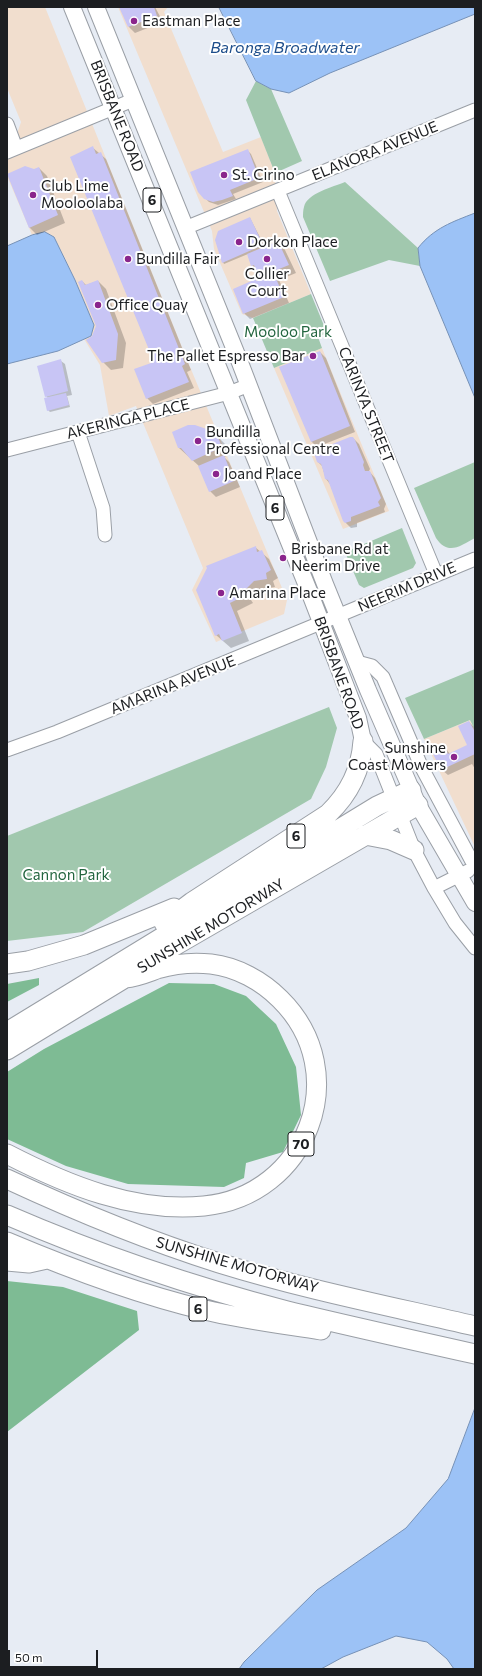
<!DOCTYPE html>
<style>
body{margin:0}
#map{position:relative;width:482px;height:1676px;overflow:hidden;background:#e7ecf4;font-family:Commissioner,sans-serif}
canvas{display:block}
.frame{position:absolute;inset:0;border:8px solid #1c1e21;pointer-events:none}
.scale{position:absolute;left:8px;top:1650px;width:90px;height:18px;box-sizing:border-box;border:2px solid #1c1e21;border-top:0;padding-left:5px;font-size:12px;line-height:14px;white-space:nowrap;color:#1c1e21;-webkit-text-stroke:3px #fff;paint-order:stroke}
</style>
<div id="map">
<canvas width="482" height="1676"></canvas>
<div class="frame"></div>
<div class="scale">50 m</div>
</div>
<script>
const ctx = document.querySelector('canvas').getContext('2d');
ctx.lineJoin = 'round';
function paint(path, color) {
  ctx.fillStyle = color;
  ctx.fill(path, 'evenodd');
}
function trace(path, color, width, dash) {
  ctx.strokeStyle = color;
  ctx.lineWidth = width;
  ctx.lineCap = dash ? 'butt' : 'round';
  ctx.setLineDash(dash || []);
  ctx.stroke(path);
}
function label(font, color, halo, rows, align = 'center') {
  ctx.font = font + ' Commissioner,sans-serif';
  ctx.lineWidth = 4;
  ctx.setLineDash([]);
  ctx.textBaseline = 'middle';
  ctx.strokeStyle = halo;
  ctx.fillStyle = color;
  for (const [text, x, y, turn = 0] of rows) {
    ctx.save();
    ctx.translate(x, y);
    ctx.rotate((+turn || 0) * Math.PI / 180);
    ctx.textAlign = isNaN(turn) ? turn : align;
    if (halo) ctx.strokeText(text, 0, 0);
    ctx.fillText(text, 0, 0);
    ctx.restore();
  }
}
const commercial = new Path2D(`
 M7 7H45L188 362 287 600 284 614 216 642 192 590 203 568 136 406 109 416 100 365 84 339 91 336 94 325 75 280 54 237 45 232 32 235 7 176V163L21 122 7 88Z
 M118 7H168L164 12 223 152 261 137 275 173 277 211 311 294 253 318 242 314 214 249 212 231Z
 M322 348 389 511 343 529 274 368Z
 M470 720 475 730V847L424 739Z`);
const green = new Path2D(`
 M256 81 271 89 302 161 275 173 246 100Z
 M345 182 418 248 420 266 389 260 330 281 303 217C303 214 303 210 304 207 307 193 333 187 345 182Z
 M311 294 327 333 318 337 322 348 274 368 253 318Z
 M475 462V538C460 546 448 556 436 538L414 488Z
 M402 528 416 563 413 568 364 588 359 585 345 552Z
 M475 669V730L470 720 424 739 405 698Z
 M329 707 337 728 326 767 311 799 83 932 7 941V836Z`);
const forest = new Path2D(`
 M39 978V985L7 1002V984Z
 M169 983 214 984 246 996 276 1024 296 1067 301 1115 283 1152 246 1163 244 1178 224 1187 128 1184 66 1166 7 1139V1072L44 1049Z
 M7 1281 63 1287 137 1311 139 1330 7 1432Z`);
const water = new Path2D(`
 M219 7H475V14L330 73 289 93 271 89 256 81Z
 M475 213V398L420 266 418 248C434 228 452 222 475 213Z
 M45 232 54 237 75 280 94 325 91 336 58 351 7 364V246L32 235Z
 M475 1408V1669H454L447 1659 427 1642 396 1636 343 1657 321 1669H239L244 1662 317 1590 406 1528 448 1479Z`);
const shadow = new Path2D(`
 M120 7H155L163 22 135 33 129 27Z
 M92 147 106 159 191 370 187 372 194 388 153 404 147 398 155 362Z
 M247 150 251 154 263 182 233 194 236 199 218 205 209 202 199 192Z
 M39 168 47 176 65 223 37 235 29 227 34 171Z
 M250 218 265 247 278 242 285 250 296 273 279 280 289 303 250 319 244 313 255 280 257 282 263 279 252 265 248 254 224 264 223 262 219 232Z
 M82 281 86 285 98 281 106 289 126 343 123 368 111 370 103 362 93 337 97 326Z
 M320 352 326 358 355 432 317 447 311 441Z
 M61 361 65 364 72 395 67 396 70 407 50 412 48 410V398L46 396Z
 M217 436 225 444 229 455 224 457 229 462 240 487 216 497 210 491 199 466 179 448Z
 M353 438 359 444 370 469 369 471 375 478 386 504 384 509 385 512 357 523V527L351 528 345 522 330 484 326 479 322 466 318 462Z
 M255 547 269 559 278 578 273 581 275 587 262 589 251 600 253 603 237 611 249 641 231 648 216 635 197 590Z
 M469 722 475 728V769L472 764 448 775 442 770 433 750 443 745 450 754 468 746Z`);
const building = new Path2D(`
 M119 7H154L157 16 128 27Z
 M93 146 96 154 101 152 185 364 182 366 189 382 146 399 134 369 154 362 70 157Z
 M248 149 259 178 230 190 233 196 222 200 213 202 204 199 198 192 190 172Z
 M25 166 34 169 39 167 58 215 29 228 7 174Z
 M250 217 263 245 222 263 215 240 218 231Z
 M278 241 289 265 259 277 254 265 251 266 247 254Z
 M274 274 284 297 243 314 233 289 256 279V281Z
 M82 280 85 285 98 280 118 334 116 360 102 363 86 340 92 336 96 326 78 282Z
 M320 351 350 426 311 442 279 367Z
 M61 359 68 391 45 397 37 366Z
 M66 393 69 405 47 411 44 398Z
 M188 425H195L212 431 217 435 222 447 192 461 181 448H178L172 432Z
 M350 437H353L355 440 364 462 363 465 365 471H370L381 498 378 502 380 506 351 517V521L345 523 343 521 328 480 325 479 323 470 321 464 317 462 314 453 315 451Z
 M224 455 234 481 209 492 198 466Z
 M256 546 257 552 262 550 271 570 266 573 267 579 254 581 243 592 246 595 230 603 242 633 222 641 219 634 215 636 196 590 207 568 206 566Z
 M469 721 475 732V754L441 770 431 750 443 744 448 754 467 745 458 726Z`);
const minor = new Path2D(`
 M7 124 16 148
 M7 152 133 100
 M278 191 436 574
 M185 228 475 110
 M78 432 103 508 105 535
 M7 450 229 393 249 385
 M357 662 372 666 383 677 422 768 475 867
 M363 741 376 754 414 850 434 888 455 923 475 948
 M7 750 57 732 475 559
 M434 888 468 871`);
const major = new Path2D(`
 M72 7 309 591 358 718 363 741
 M96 7 239 360 325 584 368 690 418 805 475 903`);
const highway = new Path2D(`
 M365 835 391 840 414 850
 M164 923 192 902 328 814C349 794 361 771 363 741
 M7 964 28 961 84 945 174 908
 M7 1032 377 806 411 790
 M7 1050 125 978 145 963 418 805
 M7 1154C67 1185 135 1213 204 1206 307 1196 355 1073 280 999 262 981 237 967 211 964 193 962 174 964 157 969 146 973 137 977 125 978
 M7 1179C76 1211 146 1240 219 1263 303 1289 389 1306 475 1326
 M7 1215C97 1254 191 1286 287 1311 349 1326 412 1340 475 1354
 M7 1242C71 1269 137 1294 205 1310 243 1319 283 1324 321 1330
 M7 1261 29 1263 47 1259`);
const markers = [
 [134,21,4,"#8a258c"],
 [224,175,4,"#8a258c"],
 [33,195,4,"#8a258c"],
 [239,242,4,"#8a258c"],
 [128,259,4,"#8a258c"],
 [267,259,4,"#8a258c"],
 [98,305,4,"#8a258c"],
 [313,356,4,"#8a258c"],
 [198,441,4,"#8a258c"],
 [216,474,4,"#8a258c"],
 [283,558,4,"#8a258c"],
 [221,593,4,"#8a258c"],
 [454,757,4,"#8a258c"]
];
const shields = [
 [152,200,18],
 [275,508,18],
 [296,836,18],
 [301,1144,26],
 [198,1309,18]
];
const shieldNames = [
 ["6",152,200],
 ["6",275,508],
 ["6",296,836],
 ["70",301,1144],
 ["6",198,1309]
];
const poiNames = [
 ["Eastman Place",142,21],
 ["St. Cirino",232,175],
 ["Club Lime",41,186],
 ["Mooloolaba",41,203],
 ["Dorkon Place",247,242],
 ["Bundilla Fair",136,259],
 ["Collier",267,274,"center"],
 ["Court",267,291,"center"],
 ["Office Quay",106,305],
 ["The Pallet Espresso Bar",305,356,"right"],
 ["Bundilla",206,432],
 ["Professional Centre",206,449],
 ["Joand Place",224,474],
 ["Brisbane Rd at",291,549],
 ["Neerim Drive",291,566],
 ["Amarina Place",229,593],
 ["Sunshine",446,748,"right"],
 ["Coast Mowers",446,765,"right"]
];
const streetNames = [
 ["BRISBANE ROAD",117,116,68],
 ["ELANORA AVENUE",375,151,-22],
 ["CARINYA STREET",366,405,68],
 ["AKERINGA PLACE",128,419,-14],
 ["NEERIM DRIVE",407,587,-23],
 ["BRISBANE ROAD",339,673,70],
 ["AMARINA AVENUE",173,685,-22],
 ["SUNSHINE MOTORWAY",211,926,-31],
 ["SUNSHINE MOTORWAY",237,1265,16]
];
const parkNames = [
 ["Mooloo Park",288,332],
 ["Cannon Park",66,875]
];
const waterNames = [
 ["Baronga Broadwater",285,48]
];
paint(commercial, '#f1dece');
paint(green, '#a1c8ae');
paint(forest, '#7ebb94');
paint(water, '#9cc2f6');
trace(water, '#7691b6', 1);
paint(shadow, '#0003');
paint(building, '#c8c5f5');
trace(minor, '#9a9fa6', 15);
trace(major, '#9a9fa6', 18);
trace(highway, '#9a9fa6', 21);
trace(minor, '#fff', 13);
trace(major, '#fff', 16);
trace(highway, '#fff', 19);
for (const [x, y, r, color] of markers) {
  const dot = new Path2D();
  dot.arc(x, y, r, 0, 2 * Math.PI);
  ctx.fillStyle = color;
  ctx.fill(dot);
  trace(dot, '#fff', 1.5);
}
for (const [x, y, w] of shields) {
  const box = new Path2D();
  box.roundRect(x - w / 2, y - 12, w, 24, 3);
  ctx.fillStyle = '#fff';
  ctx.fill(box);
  trace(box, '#1c1e21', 1);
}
label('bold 14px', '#1c1e21', null, shieldNames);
label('15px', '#1c1e21', '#fff', poiNames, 'left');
label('15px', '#1c1e21', '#fff', streetNames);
label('15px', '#22653f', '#fff', parkNames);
label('italic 16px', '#1e4e8b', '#fff', waterNames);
</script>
